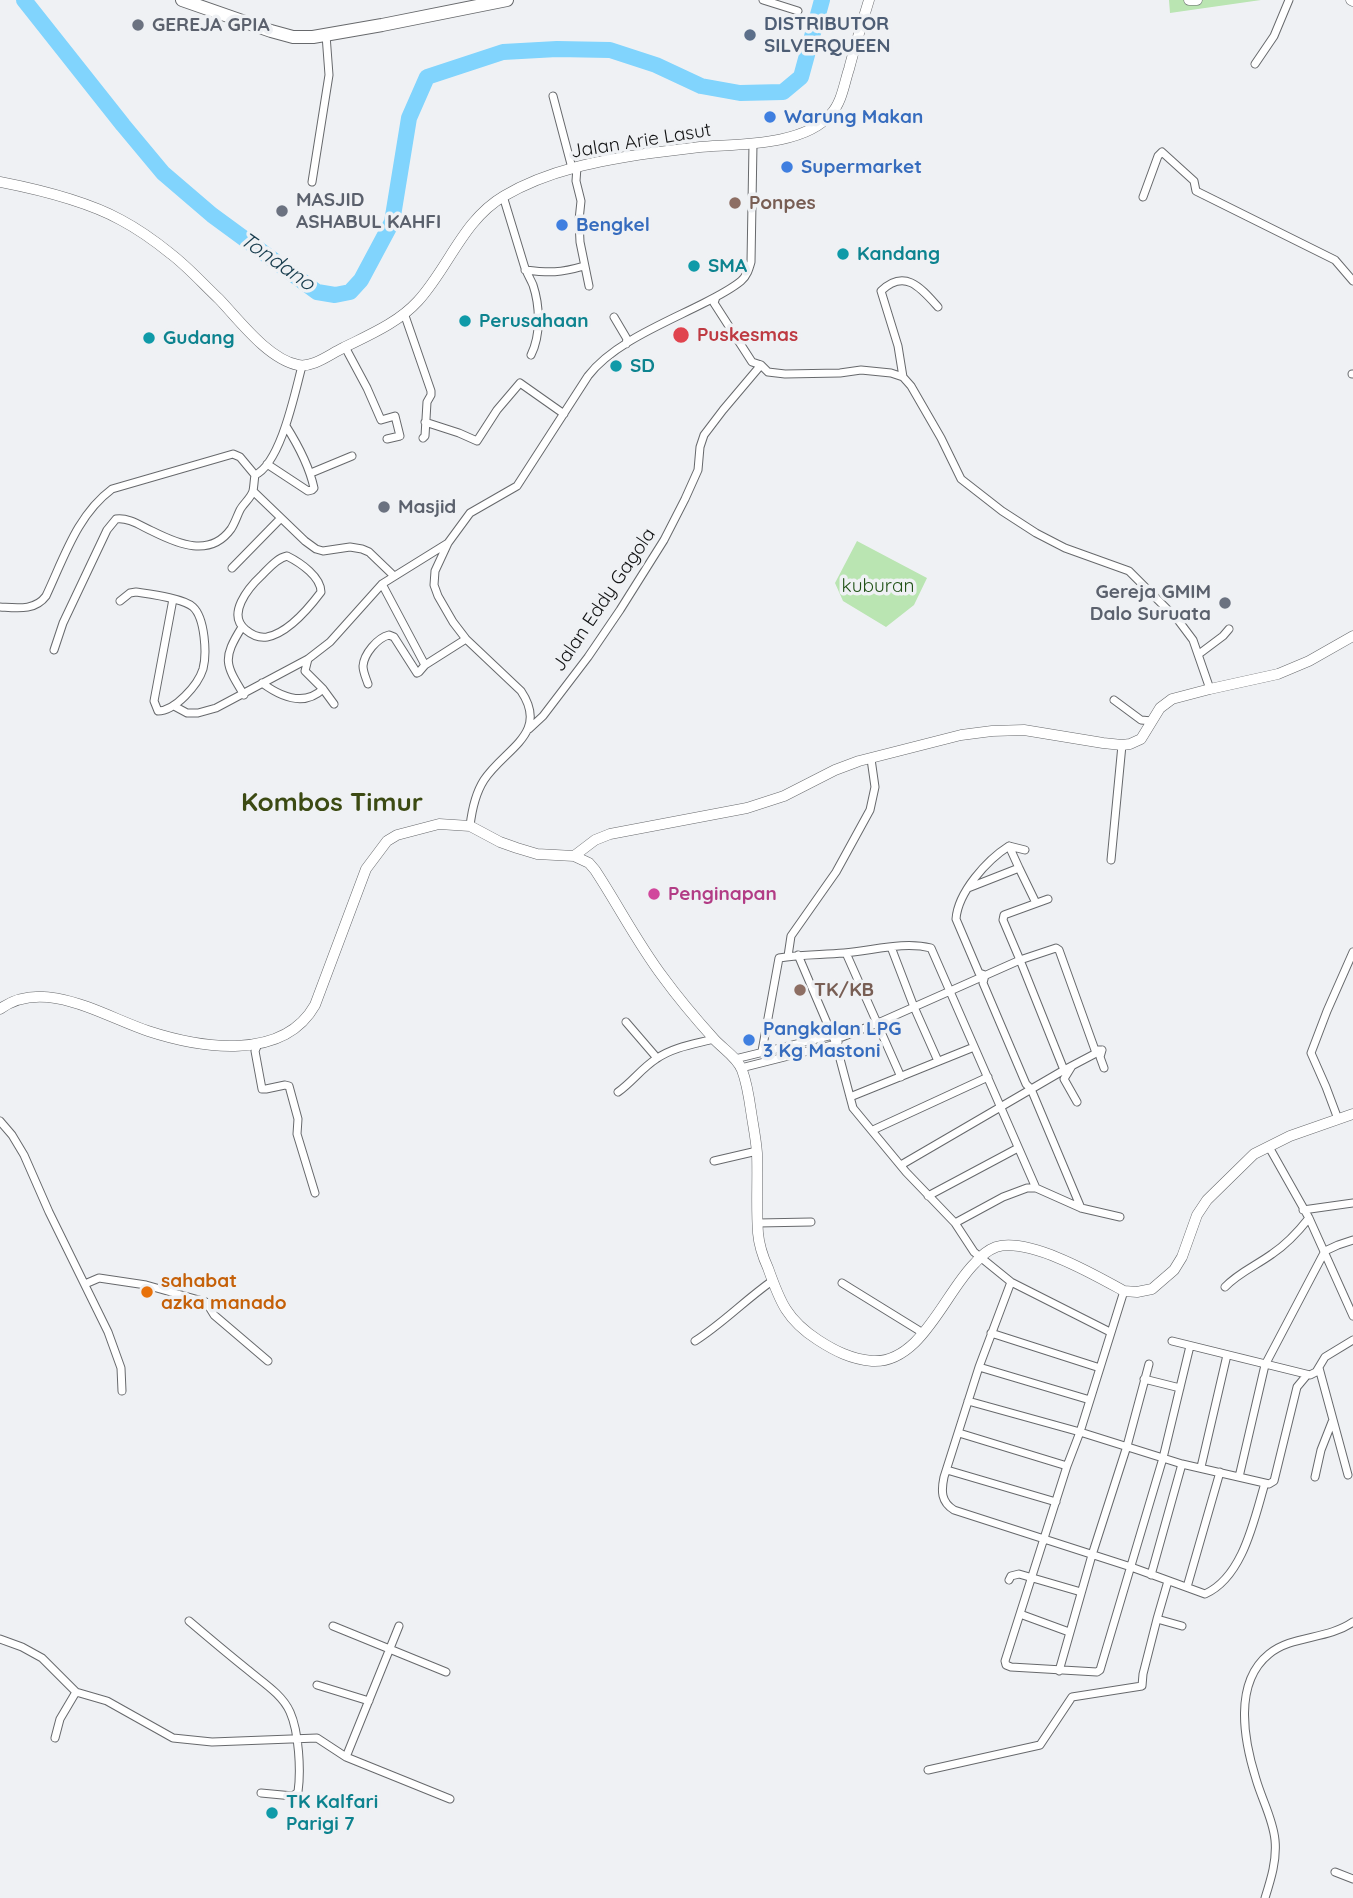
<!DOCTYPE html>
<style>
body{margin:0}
canvas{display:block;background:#eff1f4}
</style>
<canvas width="1353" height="1898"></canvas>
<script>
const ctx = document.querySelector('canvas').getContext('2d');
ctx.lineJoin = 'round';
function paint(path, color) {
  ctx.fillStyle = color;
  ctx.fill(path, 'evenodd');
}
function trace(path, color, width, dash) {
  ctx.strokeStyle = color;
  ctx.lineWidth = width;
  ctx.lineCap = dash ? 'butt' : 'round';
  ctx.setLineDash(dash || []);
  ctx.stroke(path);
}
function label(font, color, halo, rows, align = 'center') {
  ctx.font = font + ' Quicksand,sans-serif';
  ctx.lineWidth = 7;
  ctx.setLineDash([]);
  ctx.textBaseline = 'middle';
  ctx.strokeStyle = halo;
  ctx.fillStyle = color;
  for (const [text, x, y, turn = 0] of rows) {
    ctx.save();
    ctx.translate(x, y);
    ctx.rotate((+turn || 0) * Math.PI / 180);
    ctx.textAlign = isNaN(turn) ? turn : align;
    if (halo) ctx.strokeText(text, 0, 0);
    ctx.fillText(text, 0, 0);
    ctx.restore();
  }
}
const green = new Path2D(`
 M1169 0H1261L1170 13Z
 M857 541 927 578 914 605 886 627 843 601 835 583Z`);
const river = new Path2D(`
 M24 0 123 125 163 173 212 215 317 292 335 295 350 292 361 280 392 222 409 118 427 77 503 52 557 49 610 50 656 65 701 86 740 93 783 92 801 77 822 0`);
const street = new Path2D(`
 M763 0 798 11
 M1255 64 1274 36 1289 0
 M553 96 572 168
 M577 167 576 181 581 201 579 220 580 242 589 286
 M312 182 329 75 326 35
 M503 196C510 219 517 242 524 265 526 272 530 278 533 285 540 306 541 335 531 355
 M1143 197 1158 156 1162 152 1194 181 1196 191 1335 260 1353 281
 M525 270C550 273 560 273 584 266
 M716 297 714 303 752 362 761 365 768 372 785 374 840 373 861 370 891 373 903 377 911 386 941 438 961 479 1002 511 1036 533 1065 548 1129 571 1178 620 1193 640 1210 689
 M404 313 431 391V395L427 402 425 436 423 438
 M614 317 627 339 626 344
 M345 347 367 388 381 420 395 416 400 436 387 439
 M1352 374H1353
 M903 377 898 346 881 291C905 268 921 288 938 307
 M425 422 459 433 477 441 497 410 520 383 564 414
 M267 464 308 491 312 490 314 488C309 465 298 445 286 426
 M311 473 352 456
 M253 491 305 541 316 549 323 551 350 547 362 549 369 552 394 576
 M287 556C301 563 321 577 321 592 309 608 288 633 267 637 260 638 252 635 246 630 226 615 248 588 262 575 269 568 277 558 287 556Z
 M232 568 281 518
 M382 584 425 665 466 639
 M120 601 130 593 136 592C149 594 183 598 193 607 205 618 207 654 203 669 198 685 175 711 158 711L154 701 173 599
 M0 607C17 608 35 611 46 596 64 558 77 515 112 489L233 454 240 457 255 475
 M242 627C222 659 225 664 244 695
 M54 650 63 623 107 530 116 519C128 517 141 526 152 531 178 544 210 558 231 529 235 523 237 516 240 510 243 504 251 498 253 491 254 486 254 481 255 475 281 463 295 392 302 366
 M1199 654 1223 636 1229 629
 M308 659 305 671 323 689 334 704
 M262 683C281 697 304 707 323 689
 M368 684C366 678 363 672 363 666 364 654 377 638 389 635L394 637 417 673 419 672 425 665
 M1114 700 1141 720 1152 721
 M174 706 187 713H198L216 708 308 659 330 642 382 584 448 543
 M529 729 543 716 588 657 620 610 664 540 685 499 698 470 700 447 704 435 723 410 761 365
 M470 826C472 809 475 794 484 780 504 749 550 734 521 691L466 639 453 622 438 596 434 585 435 571 448 543 470 513 517 486 588 376C613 343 667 322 704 303 716 297 730 290 741 281 747 276 749 269 751 262L753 144
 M1009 846 1025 850
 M1111 860 1122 745
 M1019 868 1009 846C987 860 958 892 956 919L979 973 985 975 983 983 1026 1084 1031 1089 1081 1208
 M968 888 1019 868 1036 903
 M1048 899 1004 915 1003 920 1020 960 1064 1070
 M891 947 914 1007 938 1061
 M846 953 901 1077
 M798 955 836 1044 853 1108 906 1172 955 1223 974 1252 1011 1282 1110 1332
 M788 956 791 936 836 872 870 810 875 787 871 759
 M626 1022 657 1058
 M842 1037 878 1023 1020 960 1056 948 1059 950 1095 1050H1102L1100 1057 1104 1068
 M258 1044 255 1051 262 1089H266L285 1085 289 1086 298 1119 297 1134 315 1193
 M762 1051 779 958C800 954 822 955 844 953 872 951 903 941 931 948L1036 1188
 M735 1059 833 1035 837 1036
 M1072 1066 1064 1079 1077 1102
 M741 1068 836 1044 838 1042
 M618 1092C632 1082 642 1068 656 1059 673 1047 695 1044 714 1039
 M850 1097 974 1047
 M1338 1119 1326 1087 1311 1053 1327 1011 1353 952
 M0 1121 12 1135 24 1155 49 1212 108 1332 121 1368 122 1391
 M873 1130 988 1077
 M1269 1147 1309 1218 1353 1316
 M714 1161 757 1151
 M901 1165 1064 1070 1102 1050
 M928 1196 1018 1148
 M1303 1210 1353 1203
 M758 1223 811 1222
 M955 1223 1003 1197 1027 1188H1036L1081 1208 1120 1217
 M1011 1282 979 1367 944 1477C941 1491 941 1502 954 1510L1131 1567 1205 1594C1243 1577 1254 1520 1265 1483
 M842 1283 923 1333
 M85 1284 99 1278 146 1285 206 1302 214 1315 268 1361
 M1225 1287C1238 1273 1257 1265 1272 1254 1287 1244 1298 1232 1309 1218
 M1124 1291 1080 1432 1067 1466 1005 1661 1006 1665 1011 1667 1097 1672 1100 1670 1163 1458 1190 1346
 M991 1333 1100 1368
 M695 1341C722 1324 745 1300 772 1281
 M1172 1341 1310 1375 1316 1372 1325 1357 1353 1340
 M979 1367 1090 1400
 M1319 1368 1348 1475
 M1144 1379 1180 1388
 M968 1401 1080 1432 1182 1464 1269 1484 1274 1481 1297 1387 1307 1375
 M959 1433 1067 1466
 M1201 1467 1227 1355
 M947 1470 1056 1502
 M1239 1477 1265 1365 1325 1251 1338 1245 1353 1240
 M1315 1477 1321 1450 1332 1422
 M1151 1575 1182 1464
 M1009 1580 1011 1576 1019 1574 1081 1592
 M1168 1581 1157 1619 1182 1626
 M1187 1587 1220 1472
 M1020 1614 1069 1632
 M189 1621C209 1638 228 1654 248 1670 262 1682 282 1694 290 1712 299 1732 301 1771 298 1792L293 1796 261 1793
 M333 1626 446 1672
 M0 1639 22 1647 42 1658 76 1692 107 1701 173 1738 212 1742 317 1738 346 1757 450 1799
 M1059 1671 1092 1555 1127 1446 1149 1364
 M317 1685 369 1701
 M55 1738 60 1719 76 1692
 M346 1757 399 1626
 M928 1770 1040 1745 1072 1697 1142 1686 1143 1674 1157 1619
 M1335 1872 1353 1879
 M1265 1898C1271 1879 1277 1860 1275 1840 1273 1819 1262 1800 1256 1779 1244 1741 1233 1683 1269 1654 1292 1635 1327 1640 1353 1622`);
const secondary = new Path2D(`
 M1189 0H1197
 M1351 0 1353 1
 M0 182C36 189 88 202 121 220 138 229 155 241 171 254 188 267 203 284 219 299 239 320 268 359 298 365 313 368 330 354 343 348 369 335 398 323 418 301 449 267 463 220 504 196 548 170 601 160 651 153 667 151 684 149 700 147 738 144 804 146 831 114 842 102 844 84 849 69 855 46 862 23 869 0
 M574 856 595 840 610 834 747 808 784 796 835 770 859 761 961 735 992 731 1024 730 1103 743 1122 745 1130 744 1141 739 1160 708 1172 699 1210 689 1278 674 1309 661 1353 636
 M0 1009C44 977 103 1016 148 1031 200 1048 283 1062 315 1005L366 869 387 841 397 835 439 824 470 826 500 842 517 848 537 854 574 856 589 863 595 870C618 905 638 944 663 977 679 999 696 1019 714 1039 723 1049 737 1057 742 1070 747 1083 749 1097 751 1111 753 1125 756 1139 757 1153 758 1180 756 1206 758 1233 759 1245 763 1257 768 1268 780 1302 787 1320 818 1340 835 1351 851 1359 872 1361 921 1364 945 1292 975 1263 980 1257 988 1250 996 1247 1029 1237 1095 1275 1124 1291L1137 1292 1152 1289 1174 1270 1182 1257 1197 1215 1207 1200 1254 1154 1290 1136 1353 1114`);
const highway = new Path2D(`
 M182 0 271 31 293 37H313L382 25 507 0`);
const markers = [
 [138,25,7,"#6b7280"],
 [750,35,7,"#5c6f8a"],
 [770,117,7,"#3f7fe0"],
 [787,167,7,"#3f7fe0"],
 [735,203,7,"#8d6e63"],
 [282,211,7,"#6b7280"],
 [562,225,7,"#3f7fe0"],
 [843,254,7,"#0f9aa8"],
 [694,266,7,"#0f9aa8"],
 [465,321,7,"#0f9aa8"],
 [681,335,9,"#e0444e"],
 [149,338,7,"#0f9aa8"],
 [616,366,7,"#0f9aa8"],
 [384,507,7,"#6b7280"],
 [1225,603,7,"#6b7280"],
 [654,894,7,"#d1479c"],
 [800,990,7,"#8d6e63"],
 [749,1040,7,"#3f7fe0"],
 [147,1292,7,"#e8710a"],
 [272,1813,7,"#0f9aa8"]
];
const serviceNames = [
 ["DISTRIBUTOR",764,24],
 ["SILVERQUEEN",764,46]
];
const worshipNames = [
 ["GEREJA GPIA",152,25],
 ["MASJID",296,200],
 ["ASHABUL KAHFI",296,222],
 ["Masjid",398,507],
 ["Gereja GMIM",1211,592,"right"],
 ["Dalo Suruata",1211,614,"right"]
];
const shopNames = [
 ["Warung Makan",784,117],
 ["Supermarket",801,167],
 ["Bengkel",576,225],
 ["Pangkalan LPG",763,1029],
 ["3 Kg Mastoni",763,1051]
];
const streetNames = [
 ["Jalan Arie Lasut",641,141,-9],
 ["Jalan Eddy Gagola",604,600,-56]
];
const educationNames = [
 ["Ponpes",749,203],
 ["TK/KB",814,990]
];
const cultureNames = [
 ["Kandang",857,254],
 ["SMA",708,266],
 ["Perusahaan",479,321],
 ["Gudang",163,338],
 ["SD",630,366],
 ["TK Kalfari",286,1802],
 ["Parigi 7",286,1824]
];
const healthNames = [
 ["Puskesmas",697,335]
];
const parkNames = [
 ["kuburan",878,586]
];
const hotelNames = [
 ["Penginapan",668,894]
];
const foodNames = [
 ["sahabat",161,1281],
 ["azka manado",161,1303]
];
const waterNames = [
 ["Tondano",277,262,35]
];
const districtNames = [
 ["Kombos Timur",332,803]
];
paint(green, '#bae5b2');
trace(river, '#81d4fd', 16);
trace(street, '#67696c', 9);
trace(secondary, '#67696c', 11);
trace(highway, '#67696c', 14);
trace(street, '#fff', 7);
trace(secondary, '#fff', 10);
trace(highway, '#fff', 12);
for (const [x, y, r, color] of markers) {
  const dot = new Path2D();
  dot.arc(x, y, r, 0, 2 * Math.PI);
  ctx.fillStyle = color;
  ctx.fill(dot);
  trace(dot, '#eff1f4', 2.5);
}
label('bold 19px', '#4e5e75', '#eff1f4', serviceNames, 'left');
label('bold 19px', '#5b616d', '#eff1f4', worshipNames, 'left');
label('bold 19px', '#366cbe', '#eff1f4', shopNames, 'left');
label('19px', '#121314', '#eff1f4', streetNames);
label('bold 19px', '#785e54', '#eff1f4', educationNames, 'left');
label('bold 19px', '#0d838f', '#eff1f4', cultureNames, 'left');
label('bold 19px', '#be3a42', '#eff1f4', healthNames, 'left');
label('19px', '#215117', '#eff1f4', parkNames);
label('bold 19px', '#b23c85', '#eff1f4', hotelNames, 'left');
label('bold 19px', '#c56008', '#eff1f4', foodNames, 'left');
label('italic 21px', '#183d4e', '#eff1f4', waterNames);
label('bold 26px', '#3c4a13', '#eff1f4', districtNames);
</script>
